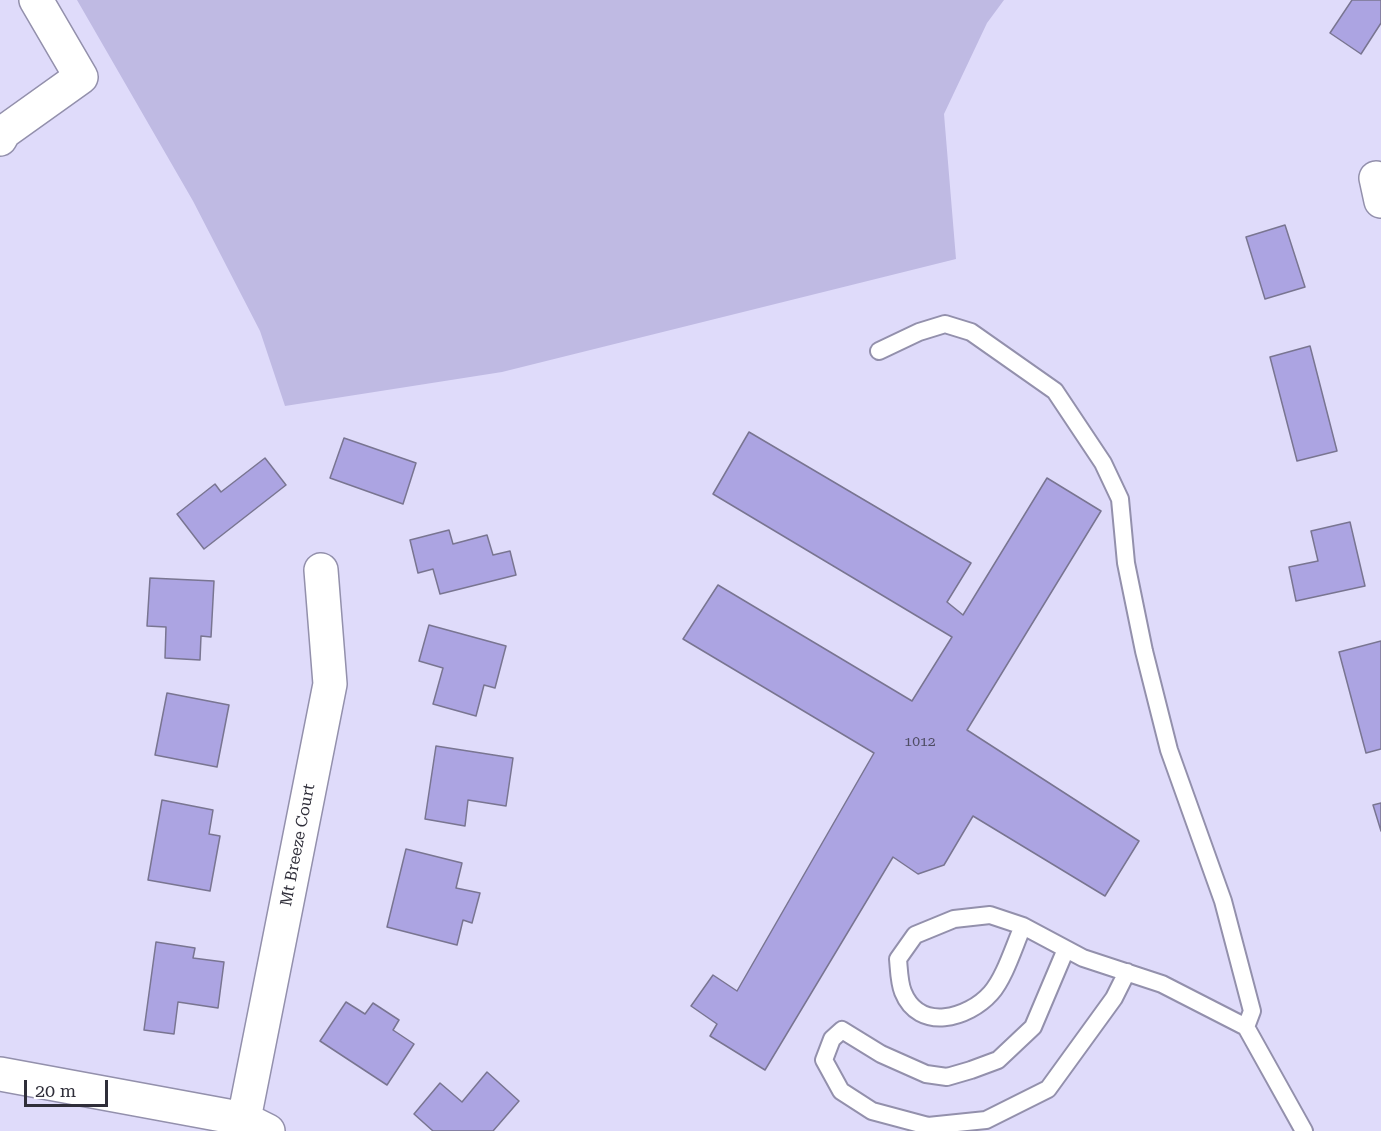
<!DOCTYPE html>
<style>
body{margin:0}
#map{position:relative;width:1381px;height:1131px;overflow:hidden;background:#dfdbfa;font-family:"Roboto Serif",serif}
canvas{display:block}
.scale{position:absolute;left:24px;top:1080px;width:84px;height:27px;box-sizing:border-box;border:3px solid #2f2e39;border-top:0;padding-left:8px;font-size:18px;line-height:21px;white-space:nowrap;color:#2f2e39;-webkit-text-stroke:4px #fff;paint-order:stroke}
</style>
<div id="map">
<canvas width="1381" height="1131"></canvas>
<div class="scale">20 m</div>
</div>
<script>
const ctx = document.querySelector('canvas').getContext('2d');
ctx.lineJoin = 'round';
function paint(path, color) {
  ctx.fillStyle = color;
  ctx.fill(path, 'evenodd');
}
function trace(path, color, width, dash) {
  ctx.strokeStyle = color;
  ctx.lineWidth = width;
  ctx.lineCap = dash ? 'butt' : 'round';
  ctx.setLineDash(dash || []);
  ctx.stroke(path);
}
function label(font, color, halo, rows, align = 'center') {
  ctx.font = font + ' "Roboto Serif",serif';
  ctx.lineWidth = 5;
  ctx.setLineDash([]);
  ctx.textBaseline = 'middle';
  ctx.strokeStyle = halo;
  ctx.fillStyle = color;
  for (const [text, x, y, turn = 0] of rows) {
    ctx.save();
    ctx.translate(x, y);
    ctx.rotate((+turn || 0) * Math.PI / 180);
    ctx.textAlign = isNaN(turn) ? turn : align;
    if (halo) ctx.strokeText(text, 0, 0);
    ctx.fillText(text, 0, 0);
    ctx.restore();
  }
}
const green = new Path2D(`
 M77 0H1004L987 23 944 114 956 259 502 372 285 406 260 331 193 201Z`);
const building = new Path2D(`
 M1352 0H1381V23L1361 54 1330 33Z
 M1285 225 1305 287 1265 299 1246 237Z
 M1310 346 1337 451 1297 461 1270 357Z
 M749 432 971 563 947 602 963 615 1047 478 1101 511 967 730 1139 841 1105 896 973 816 944 865 918 874 893 857 765 1070 710 1036 717 1024 691 1006 713 975 737 991 874 753 683 639 718 585 912 701 952 637 713 494Z
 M344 438 416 463 403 504 330 478Z
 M265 458 286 485 204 549 177 514 215 484 221 492Z
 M1350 522 1365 586 1296 601 1289 567 1318 561 1311 531Z
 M449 530 453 544 487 535 493 555 510 551 516 575 440 594 433 569 418 573 410 540Z
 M150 578 214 581 211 637 201 636 200 660 165 658 166 627 147 626Z
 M429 625 506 646 495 688 484 685 476 716 433 704 443 668 419 661Z
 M1381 641V749L1366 753 1339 652Z
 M167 693 229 705 217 767 155 755Z
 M436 746 513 758 506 806 468 800 465 826 425 819Z
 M162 800 213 810 209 834 220 836 210 891 148 880Z
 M1381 803V831L1373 805Z
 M406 849 462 863 456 888 480 893 472 923 463 920 457 945 387 927Z
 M156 942 195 948 193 958 224 962 218 1008 178 1002 174 1034 144 1030Z
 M346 1002 365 1014 373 1003 399 1020 393 1030 414 1044 387 1085 320 1041Z
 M487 1072 519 1101 493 1131H433L414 1114 440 1083 462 1102Z`);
const service = new Path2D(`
 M879 351 919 332 945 324 971 332 1055 391 1103 463 1120 499 1126 563 1144 651 1169 750 1223 901 1252 1011 1246 1027
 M1023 926C1014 946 1005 977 991 993 968 1019 919 1032 903 992 899 982 899 969 898 959L915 935 954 919 990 915 1023 926 1083 958 1162 984 1246 1027 1304 1131
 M1066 949 1033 1027 998 1060 971 1070 947 1077 926 1074 881 1054 842 1030 832 1039 824 1060 841 1091 872 1111 928 1126 986 1120 1048 1089 1114 998 1127 972`);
const minor = new Path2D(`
 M0 139 4 132 81 77 36 0
 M1376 178 1381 201
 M0 1074 244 1119 268 1131
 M244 1119 330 684 321 570`);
const numberNames = [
 ["1012",920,742]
];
const streetNames = [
 ["Mt Breeze Court",298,845,-79]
];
paint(green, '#bfbae3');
paint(building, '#aca4e2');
trace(building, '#797591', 1.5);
trace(service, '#9390ac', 20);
trace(minor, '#9390ac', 36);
trace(service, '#fff', 16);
trace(minor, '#fff', 33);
label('14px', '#4e4c63', null, numberNames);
label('16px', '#2f2e39', '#fff', streetNames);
</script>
